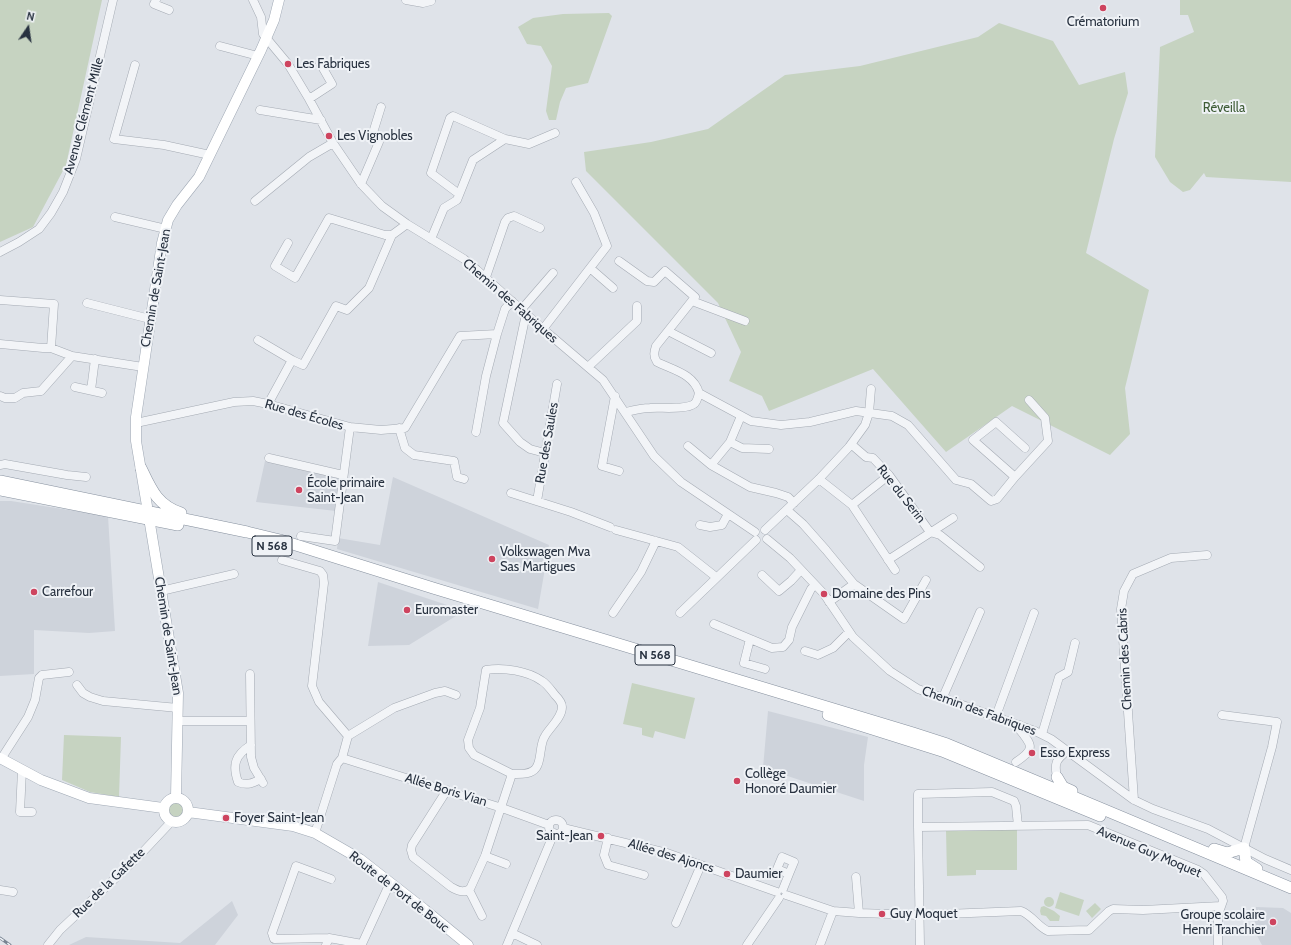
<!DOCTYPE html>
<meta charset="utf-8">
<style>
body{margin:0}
#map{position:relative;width:1291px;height:945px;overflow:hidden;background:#dfe3e9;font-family:Cabin,sans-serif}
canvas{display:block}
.north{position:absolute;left:8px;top:8px;width:40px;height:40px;-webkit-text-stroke:3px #eff2f6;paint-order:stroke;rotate:13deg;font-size:11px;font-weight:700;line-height:16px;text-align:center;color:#283240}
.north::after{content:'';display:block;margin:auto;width:14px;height:18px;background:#283240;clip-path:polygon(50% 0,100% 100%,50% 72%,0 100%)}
</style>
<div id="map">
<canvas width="1291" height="945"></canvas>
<div class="north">N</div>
</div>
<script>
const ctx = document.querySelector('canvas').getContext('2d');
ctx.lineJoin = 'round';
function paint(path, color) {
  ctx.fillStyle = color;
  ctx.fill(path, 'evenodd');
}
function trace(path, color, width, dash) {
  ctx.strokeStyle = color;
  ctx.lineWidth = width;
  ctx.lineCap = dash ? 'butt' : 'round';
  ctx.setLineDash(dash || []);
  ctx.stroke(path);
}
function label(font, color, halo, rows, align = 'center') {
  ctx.font = font + ' Cabin,sans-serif';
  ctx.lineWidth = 4;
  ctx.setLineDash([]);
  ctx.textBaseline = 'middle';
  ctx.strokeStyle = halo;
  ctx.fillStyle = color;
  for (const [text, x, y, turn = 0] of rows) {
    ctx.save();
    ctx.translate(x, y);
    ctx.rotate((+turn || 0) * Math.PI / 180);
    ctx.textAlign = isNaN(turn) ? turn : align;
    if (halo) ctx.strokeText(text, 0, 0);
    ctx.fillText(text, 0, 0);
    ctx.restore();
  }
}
const built = new Path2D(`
 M265 461 340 477 336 511 256 502Z
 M393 477 549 545 538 609 337 549 338 538 380 545Z
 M0 501H11L108 516 115 631 89 633 34 630V674L0 676Z
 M378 582 453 607 464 611 409 645 368 646Z
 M768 711 868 737 864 765V801L763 768Z
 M232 901 238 915 215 945H69L86 937 180 943Z
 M1256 907 1283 908 1291 913V945H1262L1254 930Z`);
const green = new Path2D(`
 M0 0H102L66 165 33 227 0 242Z
 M1180 0H1291V182L1206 177 1204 173 1190 190 1183 192 1170 182 1155 157 1160 47 1194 32 1188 15H1180Z
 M609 13 612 16 588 83 566 88 560 102 556 120H549L546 111 552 66 541 46 527 44 518 27 533 18 563 14Z
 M999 23 1053 41 1079 85 1125 72 1128 93 1114 139 1086 253 1149 290 1125 388 1130 434 1110 455 1012 406 946 452 873 369 769 411 762 396 729 381 741 352 718 303 586 171 584 152 651 142 708 129 785 75 860 66 978 37Z
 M632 683 695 698 685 739 655 731 653 738 642 735V728L623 724Z
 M64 735 121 737 119 797 90 792 62 780Z
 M165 810a10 10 0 1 1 20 0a10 10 0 1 1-20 0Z
 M1017 829V870H976V875L947 876 946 830Z
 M1060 892 1084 900 1079 916 1055 908Z
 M1044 902a5 5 0 1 1 10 0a5 5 0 1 1-10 0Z
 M1095 903 1101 909 1092 918 1086 911Z
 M1044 906 1054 911 1060 916 1059 921H1050L1046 916 1041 915 1040 911 1041 907Z`);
const minor = new Path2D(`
 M156 0 154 4 169 10
 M253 0 261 17 263 34 288 64 309 99 333 143 361 184 382 206 407 224 464 259 477 270 543 329 603 380 654 456 681 482 755 532
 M406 0 423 3 431 1
 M220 46 258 56
 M135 65 114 139 164 145 210 155
 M309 99 332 84 320 63
 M260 110 321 120
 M361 184 379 142 372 136 381 107
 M459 194 431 173 450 118 453 116 505 139 529 144 555 133
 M255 201 309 157 333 143
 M115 217 166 229
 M431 239 444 208 457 200 473 160 505 139
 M288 243 275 266 295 278 329 218 385 235H392L407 224
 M0 252 19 242 39 229 51 213 63 192 76 159 113 0
 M619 261 647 281 654 282 665 271 695 297 656 346C654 352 653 356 657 362 673 370 694 374 699 393 698 397 697 402 694 404 686 410 660 407 650 408 642 408 634 410 626 412
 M590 268 613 288
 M486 277 505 222 508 218 514 216 540 228
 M0 300 54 304 51 348
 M692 301 745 321
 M87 303 150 319
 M521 310 553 273
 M526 314 503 423 520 442 530 449 545 453
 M543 329 607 246 594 213 576 182
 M668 331 711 353
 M258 340 292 360
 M0 344 43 348H51L72 356 143 367
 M588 367 637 321V306
 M75 387 102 393
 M91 390 95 359
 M699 393 751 421 781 425 810 422 856 411 892 416 908 425 956 480 971 484 991 501 997 499 1015 477 1048 441 1045 418 1029 400
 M0 396 5 398H15L23 393 41 391 72 356
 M615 396 602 466 619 471
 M268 404 292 360 303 365 336 306 347 310 369 288 392 235
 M136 423 234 402 253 401 268 404 350 427 381 430 405 428 460 336 497 334 505 309 512 301
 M399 428 405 448 414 455 454 461 457 477 464 479
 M476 432 486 376 497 334
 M730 442 742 448 769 449
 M851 444 866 457 873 458 889 475 930 532 940 535 980 567
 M688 446 711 465 750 487 776 493 788 497 794 503
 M269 458 343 475
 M0 465 5 464 67 475 86 477
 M711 465 730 442 741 416
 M1015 477 973 440 996 422 1025 448
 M819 479 852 505 895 570
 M511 493 571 512 610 527
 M537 501 557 384
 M852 505 889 475
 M787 510 803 524 826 550 854 584
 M700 525 710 527 722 525 728 514
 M616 530 678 547 716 577
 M765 530 819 479 849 447 865 425 869 413 871 389
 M301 536 335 541 350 427
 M767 539 790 558 824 594 853 637 890 671 918 689 1035 731 1051 739 1134 800 1153 809 1208 829 1265 859 1291 870
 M282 560 320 571 323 575 324 583 312 686 319 702 348 736
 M888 560 953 518
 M762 575 779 591 791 581 801 570
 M161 591 234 574
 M829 602 854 584 904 619 926 580
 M613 613 641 572 656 541
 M680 613 756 540
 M714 624 772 648 783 647 789 640 792 627 811 589 815 585
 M750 639 744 663 765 669
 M805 651 818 655 833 648 849 632
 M250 674 251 757 254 768 263 783
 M77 685 83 693 90 697 103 701 178 708
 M943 697 980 612
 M1222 715 1277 722 1272 747 1244 848
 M996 716 1034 613
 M177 721H250
 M1042 734 1059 677 1068 672 1075 643
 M251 745C235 755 232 765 238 782 247 786 253 783 261 779
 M342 758 348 736 394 708 435 693 445 691 456 695
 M1 759 28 717 35 700 39 678 42 675 69 672
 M1016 762C1035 749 1033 746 1019 729L1020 725
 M22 770 20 812H32
 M1057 777C1054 763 1056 760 1067 751
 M447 790 412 845 411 850 413 857 451 887C458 891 463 893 470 889L485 856 512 774 474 755 469 748 468 740 480 708 486 670C504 667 528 671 542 681 547 684 551 690 555 695 558 698 562 702 562 707 562 718 550 727 545 736 539 745 542 760 536 768 531 775 520 774 512 774
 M1134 800 1121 609 1124 591 1133 574 1171 558 1207 555
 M549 827a7 7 0 1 1 14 0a7 7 0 1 1-14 0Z
 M918 827V794L992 792 1014 801 1016 806 1018 826
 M563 828 667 853 777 892
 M315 833 337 764 342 758 502 808 549 825
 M608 838 604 855 608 865 644 875
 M485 856 506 864
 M856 877 859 913
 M783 889 789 874 777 869 782 857 794 862 789 874
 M0 890 13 892
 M468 890 471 894 482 916
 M786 895 833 911 859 913 920 915 1021 911C1032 915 1038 927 1048 931L1089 930 1109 911 1113 909 1143 910 1221 906
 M676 923 701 865
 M512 933 537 945
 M329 938 274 939 272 933 296 866 331 879
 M48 945 60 930 140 855 171 822
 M326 945 329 938 362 944 390 883
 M507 945 554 833
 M747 945 779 898
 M820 945 833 911
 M920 945 918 827 1088 825 1198 870 1204 874 1222 897 1223 901 1218 915V945`);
const major = new Path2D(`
 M147 506 136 441V417L162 243 168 220 177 205 199 177 261 50 274 20 279 0
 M150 524 178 693 176 797
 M0 758 41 780 89 798 163 808
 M164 810a12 12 0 1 1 24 0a12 12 0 1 1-24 0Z
 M188 812 293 826 315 833 360 859 424 909 468 945`);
const highway = new Path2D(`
 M141 468C151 489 157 505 181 513
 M0 481 247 532 280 540 433 588 913 733 947 744 988 761 1291 888
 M0 490 178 525
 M828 715 942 751 1100 816
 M1057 777 1063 787 1072 791
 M1214 849 1227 853 1244 848 1246 862 1257 869`);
const rail = new Path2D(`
 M0 938 10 945`);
const markers = [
 [1103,8,4,"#ce445f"],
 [288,64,4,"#ce445f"],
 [329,136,4,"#ce445f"],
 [299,490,4,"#ce445f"],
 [492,559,4,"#ce445f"],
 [34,592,4,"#ce445f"],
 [824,594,4,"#ce445f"],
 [407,610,4,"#ce445f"],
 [1032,753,4,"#ce445f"],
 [737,781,4,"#ce445f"],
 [226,818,4,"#ce445f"],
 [601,836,4,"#ce445f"],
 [727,874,4,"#ce445f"],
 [882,914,4,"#ce445f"],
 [1273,922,4,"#ce445f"]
];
const shields = [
 [272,546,40],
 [655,655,40]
];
const shieldNames = [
 ["N 568",272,546],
 ["N 568",655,655]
];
const poiNames = [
 ["Crématorium",1103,22,"center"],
 ["Les Fabriques",296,64],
 ["Les Vignobles",337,136],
 ["École primaire",307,483],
 ["Saint-Jean",307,498],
 ["Volkswagen Mva",500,552],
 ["Sas Martigues",500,567],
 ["Carrefour",42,592],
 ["Domaine des Pins",832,594],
 ["Euromaster",415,610],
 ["Esso Express",1040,753],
 ["Collège",745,774],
 ["Honoré Daumier",745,789],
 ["Foyer Saint-Jean",234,818],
 ["Saint-Jean",593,836,"right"],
 ["Daumier",735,874],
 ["Guy Moquet",890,914],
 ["Groupe scolaire",1265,915,"right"],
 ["Henri Tranchier",1265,930,"right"]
];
const parkNames = [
 ["Réveilla",1224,108]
];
const streetNames = [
 ["Avenue Clément Mille",84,116,-75],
 ["Chemin de Saint-Jean",156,288,-80],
 ["Chemin des Fabriques",510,301,41],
 ["Rue des Écoles",304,415,16],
 ["Rue des Saules",547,443,-80],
 ["Rue du Serin",901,494,52],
 ["Chemin de Saint-Jean",168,636,81],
 ["Chemin des Cabris",1125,659,-93],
 ["Chemin des Fabriques",979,711,20],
 ["Allée Boris Vian",446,790,17],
 ["Avenue Guy Moquet",1149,852,23],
 ["Allée des Ajoncs",671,856,17],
 ["Rue de la Gafette",109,883,-44],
 ["Route de Port de Bouc",399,892,38]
];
paint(built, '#ced3db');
paint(green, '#c6d3c1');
trace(minor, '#a4aab3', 9);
trace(major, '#9fa8b4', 11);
trace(highway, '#87919f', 12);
trace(minor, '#f2f4f7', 8);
trace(major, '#fff', 10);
trace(highway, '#fff', 11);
trace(rail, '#798492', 3);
trace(rail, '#eff2f6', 1.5, [4.5]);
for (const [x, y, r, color] of markers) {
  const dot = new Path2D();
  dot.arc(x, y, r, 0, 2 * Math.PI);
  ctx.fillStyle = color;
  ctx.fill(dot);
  trace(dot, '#eff2f6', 1.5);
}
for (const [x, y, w] of shields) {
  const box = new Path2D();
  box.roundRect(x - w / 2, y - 10, w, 20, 3);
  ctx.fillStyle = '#eff2f6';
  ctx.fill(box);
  trace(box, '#283240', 1);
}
label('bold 12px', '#283240', null, shieldNames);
label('13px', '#283240', '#eff2f6', poiNames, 'left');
label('13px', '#3e5c36', '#eff2f6', parkNames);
label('13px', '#283240', '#eff2f6', streetNames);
</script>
